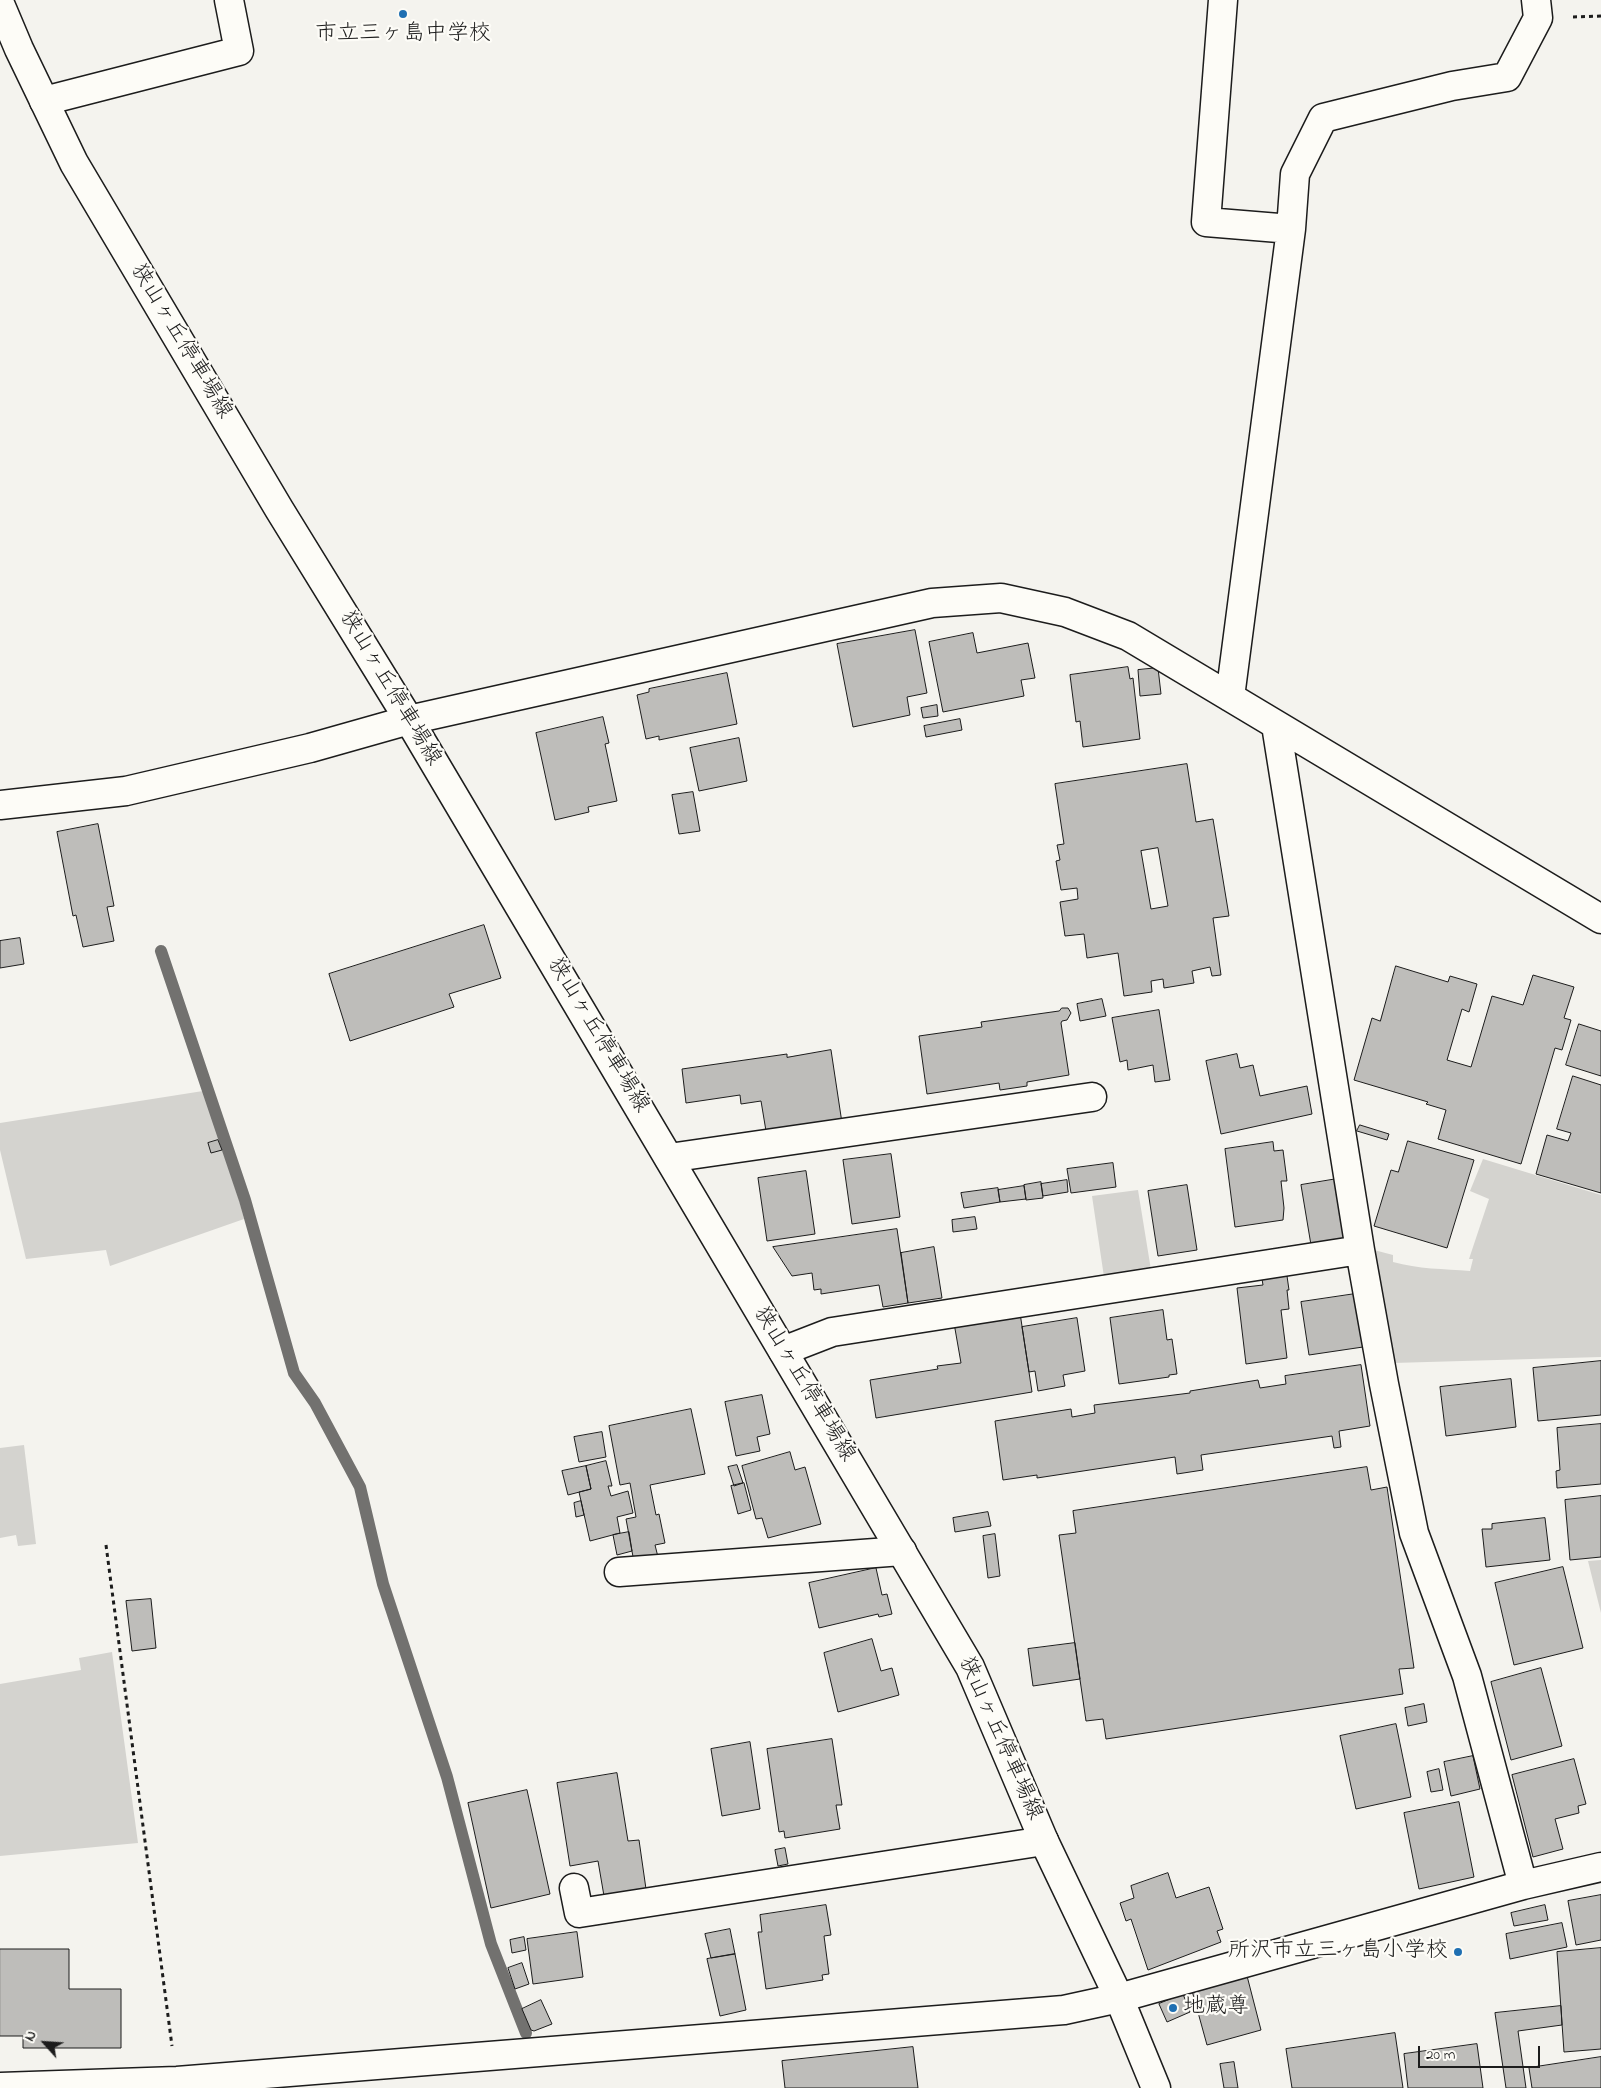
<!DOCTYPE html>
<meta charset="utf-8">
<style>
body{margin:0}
#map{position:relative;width:1601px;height:2088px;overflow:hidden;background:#f4f3ee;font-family:"Indie Flower",sans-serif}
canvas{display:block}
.north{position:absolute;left:20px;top:2018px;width:50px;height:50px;-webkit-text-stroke:4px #fdfcf7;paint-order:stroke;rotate:296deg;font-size:14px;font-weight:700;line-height:20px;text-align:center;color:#1c1c1c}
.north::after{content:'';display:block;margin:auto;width:18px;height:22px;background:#1c1c1c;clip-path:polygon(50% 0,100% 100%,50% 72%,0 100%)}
.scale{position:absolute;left:1418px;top:2046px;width:122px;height:22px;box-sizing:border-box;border:2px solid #1c1c1c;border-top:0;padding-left:6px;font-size:15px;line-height:18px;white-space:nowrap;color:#1c1c1c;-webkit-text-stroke:4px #fdfcf7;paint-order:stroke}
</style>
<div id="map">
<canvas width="1601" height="2088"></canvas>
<div class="north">N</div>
<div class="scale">20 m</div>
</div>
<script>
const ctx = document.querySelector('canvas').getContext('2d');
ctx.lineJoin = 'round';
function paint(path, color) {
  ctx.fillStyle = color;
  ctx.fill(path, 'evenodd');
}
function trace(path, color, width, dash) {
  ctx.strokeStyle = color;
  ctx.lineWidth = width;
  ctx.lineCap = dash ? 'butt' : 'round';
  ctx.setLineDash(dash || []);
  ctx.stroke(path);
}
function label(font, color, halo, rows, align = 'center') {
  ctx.font = font + ' "Indie Flower","Klee One",sans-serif';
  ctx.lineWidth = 4.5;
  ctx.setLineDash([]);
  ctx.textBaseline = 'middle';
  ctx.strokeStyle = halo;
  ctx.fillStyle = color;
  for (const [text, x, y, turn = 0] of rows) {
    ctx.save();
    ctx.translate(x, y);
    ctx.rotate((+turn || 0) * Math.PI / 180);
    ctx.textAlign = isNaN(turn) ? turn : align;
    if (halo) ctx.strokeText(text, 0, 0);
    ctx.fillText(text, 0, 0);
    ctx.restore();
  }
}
const green = new Path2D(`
 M203 1091 240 1203 244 1219 110 1266 106 1250 26 1259 0 1150V1123Z
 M1483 1159 1601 1195V1357L1393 1363 1374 1250 1393 1255V1262C1418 1269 1444 1269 1470 1271L1473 1259H1469L1489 1199 1470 1191Z
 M1138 1190 1151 1270 1104 1277 1092 1196Z
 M24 1445 36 1544 18 1546 16 1535 0 1538V1448Z
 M1601 1560V1613L1588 1561Z
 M112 1652 138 1843 0 1856V1684L81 1670 79 1658Z`);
const stream = new Path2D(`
 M161 951 245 1200 294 1373 315 1403 360 1487 383 1584 447 1777 491 1944 526 2033`);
const building = new Path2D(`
 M915 630 927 693 907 697 910 715 853 727 837 644Z
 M973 633 977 653 1028 643 1035 678 1021 680 1024 696 943 712 929 642Z
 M1128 667 1130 679 1133 678 1140 739 1083 747 1080 721 1076 722 1070 675Z
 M1158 668 1161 694 1140 696 1138 670Z
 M727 673 737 724 659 740V736L646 739 637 695 649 692V689Z
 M937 705 938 716 923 718 921 708Z
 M603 717 609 743 605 744 617 801 588 807 589 812 555 820 536 733Z
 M960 719 962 730 926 737 924 726Z
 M739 738 747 781 699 791 690 748Z
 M1187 764 1196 822 1213 819 1229 916 1213 918 1221 975 1212 976 1210 967 1192 971 1194 983 1164 988 1163 979 1151 981 1152 992 1124 996 1118 953 1087 958 1084 934 1065 936 1060 902 1078 899 1077 888 1061 890 1056 861 1060 860 1057 845 1064 844 1055 784ZM1158 848 1168 906 1151 909 1141 851Z
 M693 792 700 831 679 834 672 795Z
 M98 824 114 906 107 907 114 941 83 947 76 915 73 916 57 832Z
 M484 925 501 978 449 994 454 1007 350 1041 329 974Z
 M20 938 24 964 0 968V941Z
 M1396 966 1448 982 1450 976 1477 984 1469 1012 1462 1009 1447 1060 1471 1067 1492 996 1523 1005 1533 975 1574 987 1564 1018 1571 1020 1562 1050 1555 1048 1521 1164 1438 1139 1446 1110 1426 1104 1428 1102 1354 1080 1372 1018 1380 1021Z
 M1102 999 1106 1016 1080 1021 1077 1004Z
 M1062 1008H1068L1071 1013 1067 1020 1062 1021 1061 1023 1069 1075 1027 1082V1086L1000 1090 999 1083 927 1094 919 1036 982 1027 981 1022 1059 1011Z
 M1159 1010 1170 1080 1155 1082 1153 1065 1128 1070 1127 1060 1120 1062 1112 1018Z
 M1579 1024 1601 1031V1076L1566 1065Z
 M831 1050 842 1123 766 1131 761 1101 741 1104 740 1095 686 1103 682 1069 787 1054V1057Z
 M1237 1054 1240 1068 1253 1065 1260 1096 1307 1086 1312 1114 1221 1134 1206 1061Z
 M1573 1076 1601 1085V1193L1536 1174 1547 1135 1568 1141 1571 1133 1557 1129Z
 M1360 1125 1389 1134 1387 1140 1357 1131Z
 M218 1140 222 1150 211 1153 208 1143Z
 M1408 1141 1474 1160 1447 1248 1374 1226 1391 1170 1398 1172Z
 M1273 1142 1274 1151 1283 1150 1287 1181H1281L1284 1208 1283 1220 1235 1227 1225 1149Z
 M891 1154 900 1217 852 1224 843 1160Z
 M1113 1163 1116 1187 1071 1193 1067 1169Z
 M806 1171 815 1234 767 1241 758 1178Z
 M1337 1179 1347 1240 1311 1245 1301 1185Z
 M1067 1180 1068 1192 1043 1196 1041 1184Z
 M1041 1182 1043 1198 1026 1200 1024 1185Z
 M1187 1185 1197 1250 1158 1256 1148 1191Z
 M1024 1186 1026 1199 1000 1202 998 1190Z
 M998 1188 1000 1202 964 1208 961 1193Z
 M975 1217 977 1229 953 1232 952 1220Z
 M897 1229 908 1303 883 1307 879 1285 821 1294V1289L814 1290 812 1273 792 1276 773 1247Z
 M934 1247 942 1298 908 1303 901 1253Z
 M1287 1276 1289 1290H1287L1289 1309 1281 1310 1287 1358 1246 1364 1237 1288 1263 1285 1262 1279Z
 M1355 1294 1363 1347 1309 1355 1301 1302Z
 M1163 1310 1167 1340 1172 1339 1177 1374 1169 1375V1377L1119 1384 1110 1318Z
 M1020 1313 1032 1392 876 1418 870 1380 938 1369 937 1366 961 1363 954 1323Z
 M1077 1318 1085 1371 1063 1375 1065 1386 1038 1391 1035 1371 1029 1372 1022 1327Z
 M1601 1361V1415L1538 1421 1533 1368Z
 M1361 1365 1370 1426 1339 1431 1341 1447 1334 1448 1332 1436 1201 1455 1203 1470 1177 1474 1175 1457 1037 1478V1475L1003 1480 995 1421 1071 1409 1072 1417 1095 1413 1094 1405 1190 1393V1391L1258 1380 1260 1388 1286 1384 1285 1376Z
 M1511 1379 1516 1427 1446 1436 1440 1387Z
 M762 1395 770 1434 757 1437 760 1451 736 1456 725 1402Z
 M691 1409 705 1474 650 1485 656 1515 659 1514 665 1543 655 1545 658 1557 634 1562 626 1519 636 1517 630 1483 620 1485 609 1426Z
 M1601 1424V1484L1557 1488 1556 1471 1560 1470 1557 1428Z
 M602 1432 606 1457 579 1462 574 1437Z
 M790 1452 795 1470 805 1467 821 1524 768 1538 762 1518 756 1519 742 1466Z
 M606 1461 612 1486H608L611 1496 628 1491 633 1513 617 1517 620 1533 590 1541 579 1492 591 1489 586 1466Z
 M737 1465 743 1483 734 1486 728 1467Z
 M586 1466 591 1489 568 1495 562 1471Z
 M1367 1467 1371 1490 1387 1487 1414 1668 1399 1669 1403 1694 1106 1739 1103 1719 1086 1721 1059 1535 1076 1533 1073 1511Z
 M744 1483 751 1510 738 1514 731 1486Z
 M1601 1496V1557L1570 1560 1565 1500Z
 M581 1501 584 1515 576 1517 574 1503Z
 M988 1512 991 1526 955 1532 953 1518Z
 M1545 1518 1550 1560 1486 1567 1482 1529H1492V1524Z
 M629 1532 632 1551 617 1555 613 1535Z
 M995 1534 1000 1576 988 1578 983 1536Z
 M1563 1567 1583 1648 1514 1665 1495 1583Z
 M876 1568 882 1595 887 1594 892 1614 879 1617 878 1614 819 1628 809 1583Z
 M151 1599 156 1648 132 1651 126 1601Z
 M872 1639 881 1671 892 1668 899 1695 838 1712 824 1653Z
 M1075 1643 1080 1679 1033 1686 1028 1649Z
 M1541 1668 1562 1746 1511 1760 1491 1682Z
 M1424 1704 1427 1722 1408 1726 1405 1708Z
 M1396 1724 1411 1797 1356 1809 1340 1736Z
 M832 1739 842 1805H836L840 1829 785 1838 784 1831 779 1832 767 1749Z
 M750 1742 760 1809 722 1816 711 1749Z
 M1473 1756 1480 1789 1451 1796 1444 1762Z
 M1574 1759 1586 1804 1578 1806 1579 1813 1555 1819 1563 1849 1533 1857 1512 1775Z
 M1439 1769 1443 1790 1431 1792 1427 1772Z
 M617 1773 628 1841 639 1840 646 1889 604 1896 598 1861 570 1866 557 1783Z
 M527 1790 550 1894 491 1908 468 1803Z
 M1459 1802 1474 1877 1419 1889 1404 1813Z
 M785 1848 788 1864 778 1866 775 1850Z
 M1168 1873 1176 1898 1209 1887 1223 1929 1217 1931 1221 1942 1148 1970 1131 1919 1126 1921 1120 1903 1134 1898 1131 1886Z
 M1601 1895V1940L1576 1945 1568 1901Z
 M826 1905 831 1935 824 1936 829 1974 822 1975 823 1980 766 1989 758 1932H762L760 1915Z
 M1545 1905 1548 1920 1514 1926 1511 1913Z
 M1562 1923 1567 1947 1510 1959 1506 1934Z
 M730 1929 735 1954 711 1958 705 1934Z
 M577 1932 583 1977 533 1984 527 1939Z
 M524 1937 526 1950 512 1953 510 1940Z
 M1601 1948V2049L1564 2052 1557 1952Z
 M0 1949H69V1989H121V2048H23V2036H0Z
 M735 1954 746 2010 720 2016 707 1959Z
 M522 1963 529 1984 515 1989 508 1968Z
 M1246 1972 1261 2030 1207 2045 1191 1987Z
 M1183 1994 1190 2012 1167 2022 1159 2004Z
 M541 2000 552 2024 534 2031 531 2030 522 2009Z
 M1561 2006 1562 2025 1518 2031 1526 2088H1506L1495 2013Z
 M1395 2033 1403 2088H1292L1286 2049Z
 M1477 2044 1483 2088H1408L1404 2054Z
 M913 2047 918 2088H785L782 2061Z
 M1601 2057V2088H1532L1529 2068Z
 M1234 2062 1238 2088H1224L1220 2064Z`);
const path = new Path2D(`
 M1573 17 1601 16
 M106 1545 172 2046`);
const minor = new Path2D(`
 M1223 0 1206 222 1291 229 1230 697
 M44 101 239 51 229 0
 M1291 229 1295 174 1323 118 1452 86 1507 77 1538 18 1536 0
 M1276 725 1360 1250 1384 1384 1414 1533 1467 1676 1523 1885
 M0 805 126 791 310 748 409 720 932 603 1001 598 1065 612 1128 636 1601 919
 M669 1158 1092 1097
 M783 1351 832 1332 1360 1250
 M619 1572 902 1551
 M574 1888 579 1913 1044 1841
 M0 2087 177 2081 1064 2010 1119 1998 1523 1885 1601 1867`);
const major = new Path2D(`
 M0 4 19 49 74 163 279 509 409 720 970 1667 1044 1841 1119 1998 1156 2088`);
const markers = [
 [403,14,5,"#1f6fb2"],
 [1458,1952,5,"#1f6fb2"],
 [1173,2008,5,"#1f6fb2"]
];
const poiNames = [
 ["市立三ヶ島中学校",403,35],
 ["所沢市立三ヶ島小学校",1448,1952,"right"],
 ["地蔵尊",1183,2008,"left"]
];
const streetNames = [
 ["狭山ヶ丘停車場線",180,342,59],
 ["狭山ヶ丘停車場線",389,689,59],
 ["狭山ヶ丘停車場線",597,1036,59],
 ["狭山ヶ丘停車場線",803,1385,59],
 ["狭山ヶ丘停車場線",999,1739,66]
];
paint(green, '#d4d3cf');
trace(stream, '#72716f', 12);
paint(building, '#bebdba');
trace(building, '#1c1c1c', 1);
trace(minor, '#1c1c1c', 31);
trace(major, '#1c1c1c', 31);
trace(path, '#1c1c1c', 3, [4, 4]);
trace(minor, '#fdfcf7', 28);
trace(major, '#fdfcf7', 28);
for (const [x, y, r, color] of markers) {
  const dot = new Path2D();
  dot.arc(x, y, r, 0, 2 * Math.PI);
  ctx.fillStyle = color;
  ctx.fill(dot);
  trace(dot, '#fdfcf7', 2);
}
label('22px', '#1c1c1c', '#fdfcf7', poiNames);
label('22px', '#1c1c1c', '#fdfcf7', streetNames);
</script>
